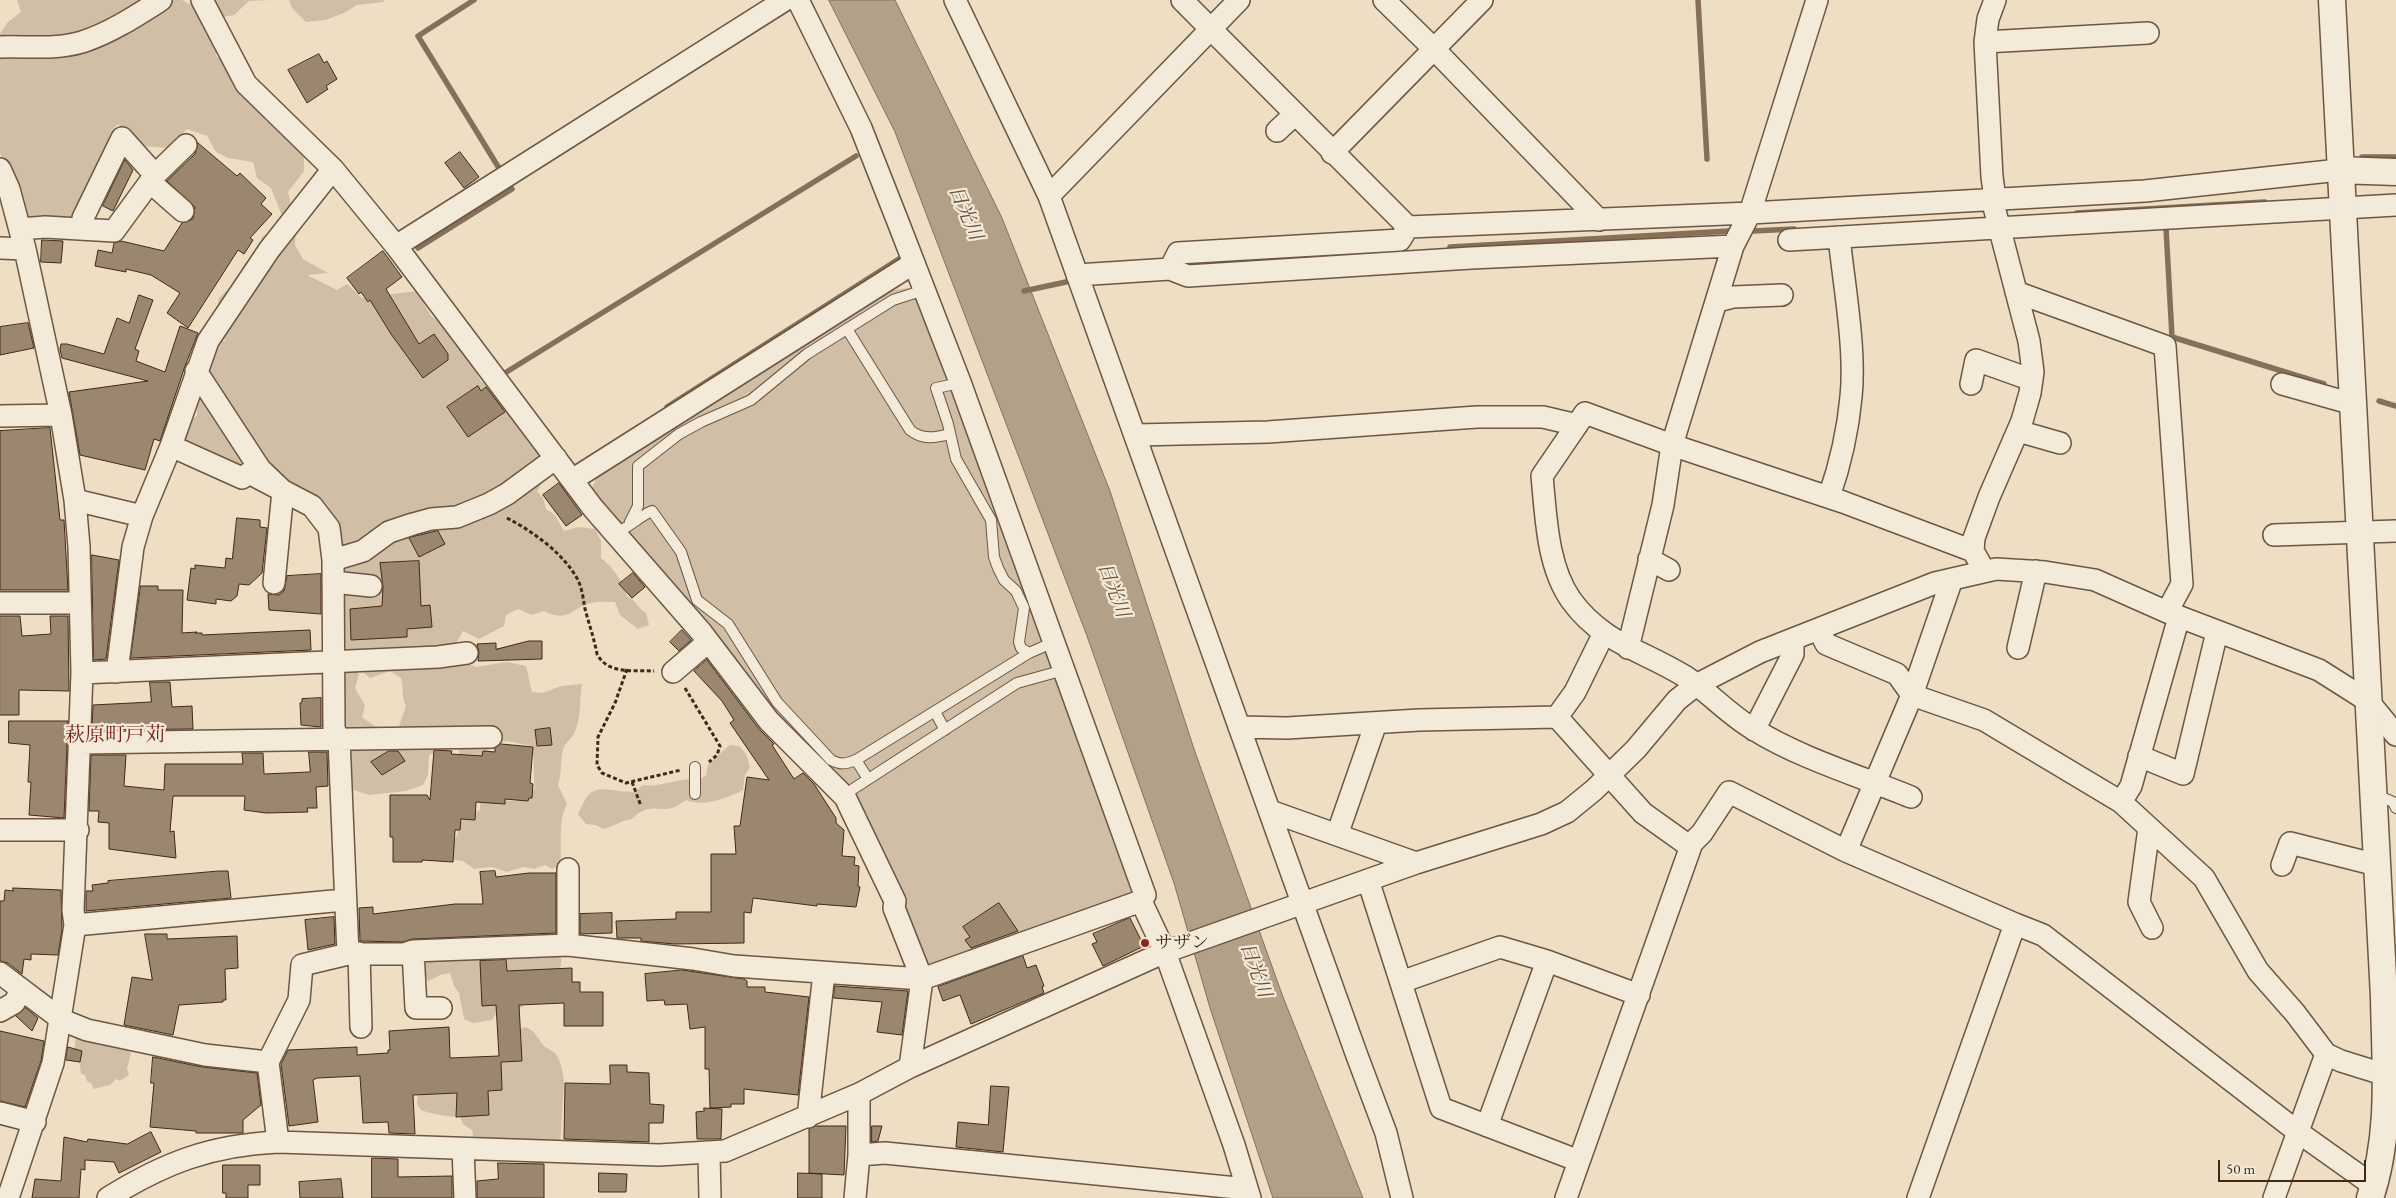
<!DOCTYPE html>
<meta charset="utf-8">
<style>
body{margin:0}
#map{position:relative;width:2396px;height:1198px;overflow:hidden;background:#eddec4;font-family:"EB Garamond",serif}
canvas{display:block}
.scale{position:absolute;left:2218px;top:1160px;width:148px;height:22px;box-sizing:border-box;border:2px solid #432914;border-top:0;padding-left:6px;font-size:15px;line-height:18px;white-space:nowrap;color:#432914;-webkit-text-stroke:4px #f3ead9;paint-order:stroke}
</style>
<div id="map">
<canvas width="2396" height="1198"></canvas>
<div class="scale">50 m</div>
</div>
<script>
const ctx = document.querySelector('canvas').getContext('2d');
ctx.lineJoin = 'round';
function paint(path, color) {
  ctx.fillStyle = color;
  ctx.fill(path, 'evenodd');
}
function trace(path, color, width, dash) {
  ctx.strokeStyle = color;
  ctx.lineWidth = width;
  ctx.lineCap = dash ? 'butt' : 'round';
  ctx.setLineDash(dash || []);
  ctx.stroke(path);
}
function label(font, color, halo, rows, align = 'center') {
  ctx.font = font + ' "EB Garamond","Noto Serif JP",serif';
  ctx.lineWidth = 4.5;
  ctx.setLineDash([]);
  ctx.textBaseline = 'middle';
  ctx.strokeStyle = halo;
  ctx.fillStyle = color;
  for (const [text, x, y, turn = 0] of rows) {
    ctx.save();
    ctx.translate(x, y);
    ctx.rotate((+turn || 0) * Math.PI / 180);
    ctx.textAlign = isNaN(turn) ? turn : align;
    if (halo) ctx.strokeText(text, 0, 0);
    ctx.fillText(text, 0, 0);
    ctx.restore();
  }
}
const green = new Path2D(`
 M17 0H182L197 8 204 0H271L249 1 234 15 217 18 216 56 233 72 240 95 255 105 267 122 286 129 292 146 304 155V171L288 192 296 226 295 245 303 259 328 273 307 275 337 290 347 284 362 298 417 291 431 316 452 331 481 381 501 399 504 411 514 417 531 444 540 449 544 458 542 483 537 491 543 498 546 509 555 515 564 531 578 527 595 529 601 541V558C613 567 623 582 627 596 638 602 637 608 646 613L649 625 638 629 620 615 615 602C607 602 598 601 591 603 569 609 569 623 544 611L532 615 518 609 506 615 504 626 479 639 463 631 457 642 461 660 476 667 507 662 526 666 532 692 543 693 561 686 582 684C579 699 582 718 574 734 571 739 564 744 563 750 560 762 562 773 558 785L567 804C557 823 563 844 560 865L552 869 545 865 534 869 523 867 507 872 492 867 474 869 463 861 455 860C448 848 453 846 457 835 460 828 456 835 458 827 461 819 473 814 480 810V802C505 794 511 811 535 789 533 774 535 761 532 746 508 742 501 734 483 756L484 767 460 758 459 750 445 747 429 755 428 775 423 785 406 791 369 795 348 788 345 704 342 696 344 686 340 679 341 668 352 667 359 674 355 688 365 705 362 717C374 726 382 732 398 729L406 706C401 697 404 688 401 678L390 671 370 678 364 673 359 652 344 650 342 635 344 610 336 535 242 467 183 442 185 427 197 415V395L216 341H225L216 315 219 298 238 279 245 263 258 252 262 237 275 229 282 216 271 188 257 178 253 162 228 158 216 152 207 136 187 129 168 148 142 146 118 124 111 131 118 133 74 222 26 221 13 182 0 153V34L7 23 21 12Z
 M289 0H384L383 2 357 5 344 13 325 20 306 22 292 8Z
 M910 288 920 301 1133 888V894L926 972 899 907 905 903 777 715 600 507 592 488 598 474 809 334 814 340 837 325 838 319 874 299 876 300 892 290Z
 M730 745 739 746 746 754 750 767 745 775 743 790C725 799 704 807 686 800 682 802 679 805 675 807 660 813 649 801 632 819 621 820 614 827 603 829L596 825 586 824 578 814C588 794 589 787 613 790 620 792 626 791 634 792L643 785C662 788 680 776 699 780L706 775 708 765C716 758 723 750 730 745Z
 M561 956V966C550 982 528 988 523 1007L498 1010 492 1020 473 1023 464 1019 459 993 454 986 450 973 440 975 429 981 421 975 420 960Z
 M524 1027C534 1029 538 1038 543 1045 546 1049 553 1050 556 1054 561 1061 563 1073 564 1081L560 1147 475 1146 472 1130 463 1124 460 1117C449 1117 431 1114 421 1110L417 1104 418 1095 505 1059 517 1032Z
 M76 1037 128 1049 131 1053 127 1069 129 1075 120 1081 116 1079 110 1085 94 1089 91 1083 87 1081 85 1075 81 1074 79 1059 74 1050Z`);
const water = new Path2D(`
 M829 0H895L1002 218 1110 491 1195 752 1283 997 1363 1198H1273L1210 1008 1174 883 1087 636 895 132Z`);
const stream = new Path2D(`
 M474 0 418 36 502 173
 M1698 0 1707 159
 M2362 157H2396
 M2077 213 2265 202
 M2166 228 2172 337 2324 384
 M1753 231 1794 229
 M1450 247 1729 231
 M418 248 512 189
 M1024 291 1066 282
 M500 376 856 156
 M2379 401 2396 406
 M667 407 902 257`);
const building = new Path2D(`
 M319 54 324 63 327 61 337 79 326 86 328 89 307 103 288 70Z
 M198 143 237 176 240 173 266 198 261 204 272 214 250 238 253 240 244 254 238 250 188 328 167 313 180 293 151 275 126 269V272L95 266 98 250 112 253 114 243 121 241 164 251 182 223 193 219 195 207 167 181 195 154Z
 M460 152 479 177 464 188 445 163Z
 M125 160 133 170 113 211 103 206Z
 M42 240 63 241 61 263 41 262Z
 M383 251 402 277 386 289 419 344 434 334 448 354V360L423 378 391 334 370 300 368 302 361 292 359 294 347 278Z
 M139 295 153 300 135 349 139 351 136 361 165 372 180 326 198 333 185 366 160 441 154 439 145 470 80 455 69 392 148 381 62 358 60 349 61 344H67L104 354 117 318 129 323Z
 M28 323 34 348 0 355V327Z
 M478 386 481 391 486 387 505 412 468 437 447 407Z
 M50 428 60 520H64L68 590H0V431Z
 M559 483 582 515 566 526 543 495Z
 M237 518 260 520V527L267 528 262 573 249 585 239 584 237 596 231 601 216 599V604L187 600 191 568 195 569V565L225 568 226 558 232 559Z
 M438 531 445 544 419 557 409 538Z
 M92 555 119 560 106 659 94 660Z
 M419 561 421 606 430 605 432 627 407 629V637L351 640 350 609 382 606 383 587 380 563Z
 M633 573 645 587 632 598 619 584Z
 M321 574V614L269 610 268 594 279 595 284 591 287 576Z
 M141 586H158V590H183L182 633 197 632 195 633H202V635L310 630 311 650 131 658Z
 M0 616H20L22 636 51 634 50 616H68L69 691 19 690V715H0Z
 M682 630 691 640 679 651 670 642Z
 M529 641H542V659L478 661 479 652 477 644 496 643V649Z
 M707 660 759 729 774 744 772 745 794 779 803 773 814 784 836 818V823L844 830 842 856 855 857 854 865 859 866 858 886 860 887 856 907 817 904V906L753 898 751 913 744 912V943L674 944 641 941V938H617L616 921 676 919V912H711V854H736L734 826H740L747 777 769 780 730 723 734 720 722 701 694 671Z
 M150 682H170L172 707 192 706 193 729 92 730 93 705 151 702Z
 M321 698V727L301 725 300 703 302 702V699Z
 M9 721H68L64 818 29 815 31 782H28L30 745 9 743Z
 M550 728 552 745 537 746 535 730Z
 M501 744 533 747 530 783 533 784 532 798H529L528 801 505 799V804L476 802 475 820 461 819 460 830H455L453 862 422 860V862H393V837H390V795H427L430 800 434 750 452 751 451 754 482 756 483 751 495 752V748Z
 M389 751H398L405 761 382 775 371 762Z
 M309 752H327L328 786 316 787 317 808H307L308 812 266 813 244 810 245 796H173L170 832 174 831 176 858 109 849V823L98 822 99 811H89L91 755H126L124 786 164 790 165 764H243L242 753H263L264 774 310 772Z
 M219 871H228L231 898 86 911V891H93L92 885 108 883V881Z
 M495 871 496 877 529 873H556V933L413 939 402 942 360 941 359 908 373 907V914L455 904H483L480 872Z
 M13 888 61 890 62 929 58 955 31 954V960L24 959 22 974 8 963 0 961V901H4L5 890 13 891Z
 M999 903 1018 931 971 948 965 940 970 937 963 927Z
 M612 913V933L580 934V914Z
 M334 917 335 944 308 950 305 920Z
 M1130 918 1144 946 1103 966 1092 944 1097 942 1093 934Z
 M145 934H167V939L237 936 238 968 225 969 226 1000H223V1002L179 1005 173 1035 124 1025 132 977 152 980Z
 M1023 956 1027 968 1036 965 1044 986 1042 987 1044 993 971 1024 960 995 943 1001 938 987Z
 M506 960 507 971 572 968V982H580V992H603V1026H564V1003L519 1005 522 1061 501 1062 502 1090 488 1091 489 1115 456 1117 457 1093 413 1095 415 1134 389 1133 388 1122 363 1123 360 1076 317 1078 313 1080 318 1122 289 1126 281 1064 288 1050 357 1047V1055L388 1053V1050H390L389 1031 449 1027 450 1058 499 1056 496 1005 482 1006 480 961Z
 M682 970 744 979 747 981V987H765V992L809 997 798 1095 744 1089V1104H731V1107L710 1108 709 1069H705V1027L690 1029 687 1004 665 1005 664 1000 647 1001 645 974Z
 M835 986 908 991 902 1035 877 1032 882 1002 834 998Z
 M26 1008 38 1018 32 1031 16 1016Z
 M0 1031 44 1041 41 1061 25 1107 0 1101Z
 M68 1047 82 1051 80 1062 66 1060Z
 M153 1057 202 1067 257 1073 261 1105 243 1120V1133H196V1131L150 1127 154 1083H151Z
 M610 1065H627V1072L649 1073 650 1104 664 1105 663 1123H649V1142L564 1139 565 1083 610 1084Z
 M991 1086 1009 1087 1003 1152 956 1147 958 1122 988 1125Z
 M704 1108 722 1109 721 1139H697L696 1112 704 1111Z
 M816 1126H846L844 1175 809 1173V1129Z
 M872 1126H882L878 1141 872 1142Z
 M151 1132 161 1152 119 1173 114 1162 85 1160V1170L81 1169 79 1198H32L35 1179 61 1181 64 1137 87 1142 88 1139 127 1144Z
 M372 1158 398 1159V1177L452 1176V1198H372Z
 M498 1163 544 1164V1198H477V1181L498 1179Z
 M223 1165H260V1185H248V1198H226V1193H223Z
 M599 1173 627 1174 626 1192H599Z
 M798 1173 822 1174V1198H798Z
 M341 1179 343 1198H300L299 1182Z`);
const path = new Path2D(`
 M507 518C532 531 560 551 575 575 582 585 583 598 585 609 589 624 594 638 597 654 608 675 634 670 654 671
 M627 669 615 703 598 737 597 765 602 773 626 783 681 770
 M685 688 720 746 717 755 709 762
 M632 782 641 806`);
const service = new Path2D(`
 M847 329 910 430C922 440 935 438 950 434
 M960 383 936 388 948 424 956 459 991 520 994 557 998 568 1004 580 1016 591 1024 608 1019 642 1021 648 1029 653
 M630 522 638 506V466L679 434 701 422 751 400 807 354 893 300 924 290
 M615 533C629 528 638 517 652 511L681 552 697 600 728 624 777 702 831 760C840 765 846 764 856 760L1029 653 1054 642
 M935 712 945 730
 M856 760 868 779
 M695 767V794
 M2375 794 2393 802 2396 808
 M845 797 853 789 1017 683 1064 670`);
const minor = new Path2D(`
 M202 0 246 84 333 169 396 246 593 508 702 633 769 721 845 797 895 901 894 908 922 979 910 1067
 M798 0 861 128 900 227 960 382 1145 895 1141 901 1165 952 1234 1145 1250 1198
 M955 0 1049 196 1356 1053 1386 1133 1402 1198
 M1182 0 1408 227 1750 213 2145 191 2339 170
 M1384 0 1434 49 1599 220
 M1985 42 2148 33
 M0 47C27 46 55 50 82 42 110 33 136 16 161 0
 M1277 131 1295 114
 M1332 153 1482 0
 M0 169 9 189 25 249 61 415 75 500 79 547 82 673 73 910 75 925 53 1063 8 1198
 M150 182 183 211
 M1049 196 1239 0
 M20 229 45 227 114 231 155 175 186 145
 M84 229 83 218 122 138 155 175
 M1789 240 2396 205
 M396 246 785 0
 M0 248 25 249
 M1170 269 1178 253 1400 240 1408 227
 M1077 275 1170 269 1188 276 1471 258 1733 246
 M2016 292 2165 346 2182 584 2167 612
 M1717 301 1733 297 1782 295
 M196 371 260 469 283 491 274 583
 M1971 384 1976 360 2032 380
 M2282 384 2353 404
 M0 416 61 415
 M2018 431 2060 443
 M1136 435 1268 432 1477 417H1543L1577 425
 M171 446 242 478 249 473 312 506 329 528 333 560 334 729 339 739 348 954H404L413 951 568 945 693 959 734 966 922 979 1141 901
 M572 480 914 263
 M1829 497C1840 465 1848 430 1851 397 1856 350 1844 285 1839 237
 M75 500 142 516
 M2274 535 2396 531
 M1649 559 1669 570
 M333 560 363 551 389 532 413 524 431 519 457 517 489 504 507 494 556 458
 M1980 563 1973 551 1974 538 1989 497 2022 421 2030 393 2033 372 2029 341 1994 207 1995 198 1992 177 1985 42 1988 19 1995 0
 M333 582 371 586
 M0 603H80
 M1819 630 1826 644 1897 674 1912 695
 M1628 648 1663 505 1672 445 1733 246 1750 213 1817 0
 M2018 648 2036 571
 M117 672 133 547 142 516 171 446 208 341 269 250 333 169
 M673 672 708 642
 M82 673 438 657 467 653
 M1912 695 1952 579
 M1557 717 1575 692 1604 633
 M1239 727 1287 728 1419 720 1557 717 1643 813 1685 843H1692L1702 833 1729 792 1846 851 2015 924
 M1754 730 1793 654V640
 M81 743 491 737
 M2139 756 2183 774 2217 632
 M1911 797C1862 777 1800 758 1755 730 1730 716 1710 693 1686 677 1643 650 1603 644 1571 600 1547 566 1546 516 1542 476L1585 413 1672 445 1843 502 1973 551
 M2121 802 2131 786 2179 617
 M1270 811 1416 863
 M2149 828 2139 902 2152 928
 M0 830H78
 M1337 835 1376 723
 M1846 851 1912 695 1984 720 2121 802 2204 878 2258 971 2295 1013 2326 1054 2341 1061 2386 1075
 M2282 865 2290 843 2377 865
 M1368 880 1441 1108 1579 1161
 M75 925 344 900
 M568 945V869
 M413 951 416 1008H441
 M359 953 361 1027
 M0 973 62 1020 87 1030 205 1055 268 1062 278 1142
 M1401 982 1500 947 1547 961 1639 995
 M0 1011 14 1003 21 991
 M268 1062 299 1000 302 965 348 954
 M0 1113 35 1122
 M808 1117 824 973
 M1487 1126 1547 961
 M463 1149 465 1198
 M709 1154 710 1198
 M859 1155 885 1153 1247 1189
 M108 1198C164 1163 211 1145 278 1142L659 1155 725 1151 859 1094 910 1067 1165 952 1416 863 1541 824 1567 812 1594 790 1636 749 1677 700 1696 685 1760 652 1935 583 1996 569 2045 572 2095 580 2167 612 2319 670 2368 701 2396 735
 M855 1198 859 1155V1094
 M1566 1198 1692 843
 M1918 1198 2015 924 2043 935 2298 1132 2374 1186
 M2274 1198 2326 1054`);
const tertiary = new Path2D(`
 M2332 0 2384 997C2385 1064 2392 1133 2370 1198
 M2339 170 2396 172`);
const markers = [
 [1145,943,5,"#8f2418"]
];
const poiNames = [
 ["サザン",1155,943]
];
const waterNames = [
 ["日光川",965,213,67],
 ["日光川",1113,590,69],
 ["日光川",1255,970,70]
];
const quarterNames = [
 ["萩原町戸苅",115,736]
];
paint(green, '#d0bfa6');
paint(water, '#b3a088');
trace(water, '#86705a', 1);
trace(stream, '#86705a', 5.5);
paint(building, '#9b8770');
trace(building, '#432914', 1);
trace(service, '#6e5640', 12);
trace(minor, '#6e5640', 24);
trace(tertiary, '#6e5640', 29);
trace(path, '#432914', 3, [4, 2.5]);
trace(service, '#f3ead9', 10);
trace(minor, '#f3ead9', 21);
trace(tertiary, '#f3ead9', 26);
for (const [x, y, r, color] of markers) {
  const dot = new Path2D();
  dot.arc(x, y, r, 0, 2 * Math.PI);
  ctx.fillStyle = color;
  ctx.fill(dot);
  trace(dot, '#f3ead9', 2);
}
label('18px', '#432914', '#f3ead9', poiNames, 'left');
label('italic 19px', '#654d37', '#f3ead9', waterNames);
label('20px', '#7a1f14', '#f3ead9', quarterNames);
</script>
